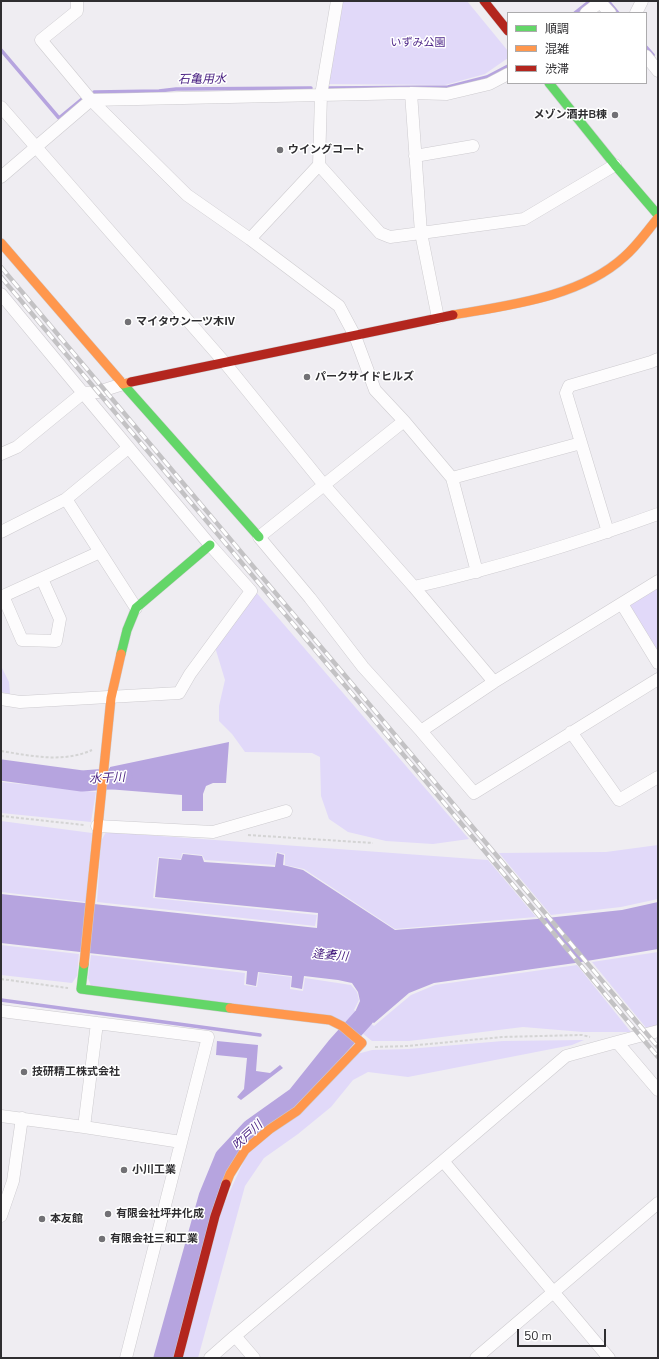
<!DOCTYPE html>
<meta charset="utf-8">
<style>
body{margin:0}
#map{position:relative;width:659px;height:1359px;overflow:hidden;background:#efedf2;font-family:"Nunito Sans","Noto Sans JP",sans-serif}
canvas{display:block}
.frame{position:absolute;inset:0;border:2px solid #2f2e31;pointer-events:none}
.legend{position:absolute;left:507px;top:12px;width:140px;height:72px;box-sizing:border-box;background:#fff;border:1px solid #acabad;margin:0;padding:5px 7px;list-style:none;font-size:12px;color:#2f2e31}
.legend li{display:flex;align-items:center;gap:8px;height:20px}
.legend b{width:20px;border:1px solid #acabad}
.scale{position:absolute;left:517px;top:1329px;width:89px;height:18px;box-sizing:border-box;border:2px solid #2f2e31;border-top:0;padding-left:5px;font-size:12px;line-height:14px;white-space:nowrap;color:#2f2e31;-webkit-text-stroke:3px #fff;paint-order:stroke}
</style>
<div id="map">
<canvas width="659" height="1359"></canvas>
<div class="frame"></div>
<ul class="legend">
<li><b style="height:5px;background:#63d668"></b>順調</li>
<li><b style="height:5px;background:#ff974d"></b>混雑</li>
<li><b style="height:5px;background:#b3261e"></b>渋滞</li>
</ul>
<div class="scale">50 m</div>
</div>
<script>
const ctx = document.querySelector('canvas').getContext('2d');
ctx.lineJoin = 'round';
function paint(path, color) {
  ctx.fillStyle = color;
  ctx.fill(path, 'evenodd');
}
function trace(path, color, width, dash) {
  ctx.strokeStyle = color;
  ctx.lineWidth = width;
  ctx.lineCap = dash ? 'butt' : 'round';
  ctx.setLineDash(dash || []);
  ctx.stroke(path);
}
function label(font, color, halo, rows, align = 'center') {
  ctx.font = font + ' "Nunito Sans","Noto Sans JP",sans-serif';
  ctx.lineWidth = 3;
  ctx.setLineDash([]);
  ctx.textBaseline = 'middle';
  ctx.strokeStyle = halo;
  ctx.fillStyle = color;
  for (const [text, x, y, turn = 0] of rows) {
    ctx.save();
    ctx.translate(x, y);
    ctx.rotate((+turn || 0) * Math.PI / 180);
    ctx.textAlign = isNaN(turn) ? turn : align;
    if (halo) ctx.strokeText(text, 0, 0);
    ctx.fillText(text, 0, 0);
    ctx.restore();
  }
}
const green = new Path2D(`
 M340 1H467L508 51V58L485 74 445 85 327 84Z
 M658 587V661L624 608Z
 M255 591 469 839 433 844 386 841 348 832 329 819 321 796 320 757 312 753 245 752 232 734 219 721V706L225 680 215 647Z
 M1 666 9 682 10 694 1 692Z
 M1 782 96 792 91 822 1 813Z
 M1 821 92 833 86 902 1 892Z
 M106 832 488 860 536 917 395 929 304 869 285 865V854L276 852 275 865 205 860 202 855 182 853 181 859 158 857 153 898 317 915 315 926 97 902 101 841Z
 M658 845V899L621 907 551 915 499 853 606 852Z
 M1 945 79 954 77 976 72 983 1 975Z
 M658 952V1026L647 1029 592 962Z
 M91 955 245 973 244 985 257 987 259 973 291 977 290 989 303 991 305 978 351 985 357 992 359 1000 354 1010 358 1013 349 1023 91 986 88 978Z
 M577 965 631 1032H583L523 1027 409 1041H372L362 1033 370 1023 374 1026 411 995 435 985Z
 M584 1040 572 1045 408 1077 368 1072 353 1080 331 1107 298 1134 264 1158 245 1186 198 1358H181L218 1217 248 1152 357 1054 372 1050 408 1049 503 1041Z`);
const water = new Path2D(`
 M229 742 226 783H213L206 786 203 794V811H182V795L107 789 110 767Z
 M277 853 284 855 283 865 303 870 395 930 537 919 622 910 658 902V949L575 963 434 983 409 993 374 1023 369 1020 361 1031 351 1023 360 1013 356 1010 360 1001 358 992 352 983 338 980 304 976 302 989 291 987 292 976 258 972 256 986 246 984 247 971 1 943V894L317 928 318 913 155 897 159 858 181 860 183 854 202 856 204 862 275 867Z
 M217 1041 258 1045 256 1071 270 1073 280 1065 283 1068 241 1100 237 1097 244 1089 247 1058 216 1055Z`);
const stream = new Path2D(`
 M608 1 618 13
 M575 13 589 2
 M646 47 653 55
 M1 50 59 118 82 99
 M329 88 448 87 487 77 508 66
 M94 92 159 91 176 89 311 88
 M1 1000 260 1035`);
const river = new Path2D(`
 M1 770 82 781 122 778
 M164 1358 209 1197 225 1158 252 1129 297 1097 337 1047 364 1017`);
const path = new Path2D(`
 M1 751C32 756 63 763 92 750
 M1 816 84 825
 M248 835 373 843
 M1 979 68 988
 M375 1047 408 1046 502 1037 582 1035 590 1037`);
const street = new Path2D(`
 M77 1V11L41 40 91 100 187 195 250 239 339 306 355 336 375 390 404 421
 M599 1 610 13
 M586 13 600 2
 M636 13 642 1
 M646 56 658 71
 M1 107 225 363 324 485 414 587C497 568 578 543 658 514
 M415 156 473 146
 M319 165 380 233 390 237 421 233 411 93
 M1 177 91 100 321 95 411 93 447 94 489 84 508 74
 M250 239 319 165 321 95 337 1
 M1 294 83 393 98 392 123 384
 M438 318 421 233 524 219 615 165
 M1 454 17 447 83 393 210 545 251 591 190 674 179 693 20 702 1 699
 M452 478 581 443
 M1 532 66 499
 M608 532 566 393 569 386 651 362 658 359
 M100 552 66 499 128 448
 M658 581 494 682 421 731 474 793 658 679
 M414 587 494 682
 M3 596 22 640 56 641 60 619 42 579
 M1 597 100 552 136 608
 M622 604 658 663
 M421 731 363 667 310 598 259 537 404 421 452 478 477 572
 M571 732 619 800 658 777
 M97 826 213 832 286 811
 M1 1011 208 1037 126 1358
 M617 1042 658 1031
 M1 1116 84 1127 181 1142
 M84 1127 97 1023
 M1 1216 13 1181 22 1118
 M235 1336 254 1358
 M210 1358 235 1336 443 1161
 M476 1358 658 1203
 M609 1358 443 1161 566 1056 617 1042 658 1090`);
const fast = new Path2D(`
 M549 83 615 165 658 215
 M123 384 259 537
 M121 654 127 630 136 608 210 545
 M84 964 81 989 230 1008`);
const slow = new Path2D(`
 M1 243 123 384 131 382
 M453 315C510 305 580 297 624 257 637 246 647 231 658 218
 M84 964 111 698 121 654
 M226 1184 230 1174 245 1150 270 1129 297 1111 362 1043 342 1026 330 1020 230 1008`);
const jam = new Path2D(`
 M484 1 508 31
 M131 382 453 315
 M178 1358 215 1216 226 1184`);
const rail = new Path2D(`
 M1 267 658 1047
 M1 277 658 1057`);
const markers = [
 [615,115,4,"#727175"],
 [280,150,4,"#727175"],
 [128,322,4,"#727175"],
 [307,377,4,"#727175"],
 [24,1072,4,"#727175"],
 [124,1170,4,"#727175"],
 [108,1214,4,"#727175"],
 [42,1219,4,"#727175"],
 [102,1239,4,"#727175"]
];
const parkNames = [
 ["いずみ公園",418,43]
];
const poiNames = [
 ["メゾン酒井B棟",607,115,"right"],
 ["ウイングコート",288,150],
 ["マイタウン一ツ木Ⅳ",136,322],
 ["パークサイドヒルズ",315,377],
 ["技研精工株式会社",32,1072],
 ["小川工業",132,1170],
 ["有限会社坪井化成",116,1214],
 ["本友館",50,1219],
 ["有限会社三和工業",110,1239]
];
const waterNames = [
 ["石亀用水",202,80,-1],
 ["水干川",107,779,-3],
 ["逢妻川",330,956,5],
 ["吹戸川",248,1136,-43]
];
paint(green, '#e1d9f9');
paint(water, '#b6a4df');
trace(stream, '#b6a4df', 3.5);
trace(river, '#b6a4df', 21);
trace(street, '#cdcbcf', 13);
trace(fast, '#cdcbcf', 10);
trace(slow, '#cdcbcf', 10);
trace(jam, '#cdcbcf', 10);
trace(path, '#d4d4d4', 2, [3, 2]);
trace(street, '#fdfcfd', 12);
trace(fast, '#63d668', 9);
trace(slow, '#ff974d', 9);
trace(jam, '#b3261e', 9);
trace(rail, '#c3c2c4', 4.5);
trace(rail, '#fff', 3, [9]);
for (const [x, y, r, color] of markers) {
  const dot = new Path2D();
  dot.arc(x, y, r, 0, 2 * Math.PI);
  ctx.fillStyle = color;
  ctx.fill(dot);
  trace(dot, '#fff', 1.5);
}
label('11px', '#4e2789', '#fff', parkNames);
label('bold 11px', '#2f2e31', '#fff', poiNames, 'left');
label('italic 12px', '#481f81', '#fff', waterNames);
</script>
